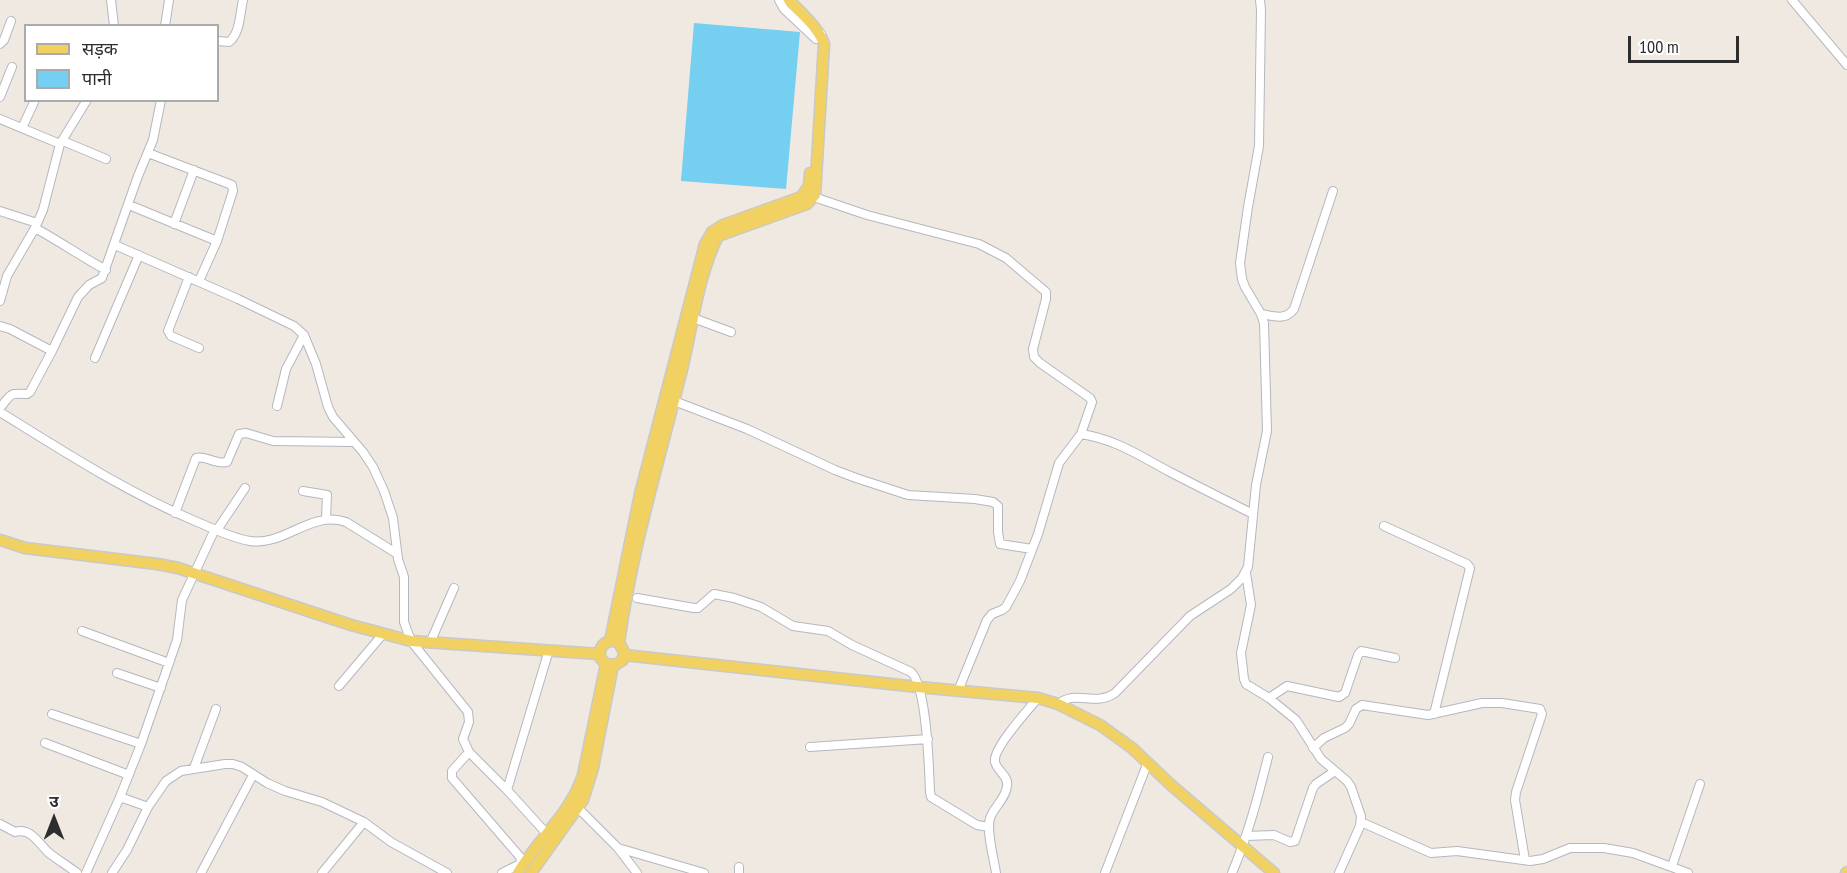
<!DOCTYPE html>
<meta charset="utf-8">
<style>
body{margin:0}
#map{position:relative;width:1847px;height:873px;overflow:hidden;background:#efe9e1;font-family:"PT Sans Narrow","Noto Sans Devanagari",sans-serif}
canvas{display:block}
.legend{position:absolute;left:24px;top:24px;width:195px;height:78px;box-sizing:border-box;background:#fff;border:2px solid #ababab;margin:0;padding:8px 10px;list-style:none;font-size:18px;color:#2e2e2e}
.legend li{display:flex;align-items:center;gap:12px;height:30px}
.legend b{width:30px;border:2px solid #ababab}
.north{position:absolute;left:24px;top:789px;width:60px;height:60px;-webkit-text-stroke:4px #fff;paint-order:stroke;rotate:0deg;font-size:16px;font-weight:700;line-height:24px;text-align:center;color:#2e2e2e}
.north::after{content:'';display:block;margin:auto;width:21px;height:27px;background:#2e2e2e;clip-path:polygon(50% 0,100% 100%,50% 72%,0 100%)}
.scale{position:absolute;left:1628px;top:36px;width:111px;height:27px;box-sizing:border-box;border:3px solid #2e2e2e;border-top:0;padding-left:8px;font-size:18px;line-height:21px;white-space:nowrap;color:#2e2e2e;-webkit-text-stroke:4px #fff;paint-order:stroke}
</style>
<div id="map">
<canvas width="1847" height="873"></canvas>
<ul class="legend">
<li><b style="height:8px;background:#f2d163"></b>सड़क</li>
<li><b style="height:16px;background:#75cff0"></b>पानी</li>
</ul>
<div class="north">उ</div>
<div class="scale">100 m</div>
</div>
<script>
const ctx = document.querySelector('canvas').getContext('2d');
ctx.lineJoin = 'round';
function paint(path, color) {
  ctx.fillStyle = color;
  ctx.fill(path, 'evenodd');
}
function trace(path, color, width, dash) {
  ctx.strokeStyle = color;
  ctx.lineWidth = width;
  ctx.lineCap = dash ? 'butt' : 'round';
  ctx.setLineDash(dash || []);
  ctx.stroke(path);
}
const water = new Path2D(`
 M694 23 800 32 786 189 681 181Z`);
const minor = new Path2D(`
 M111 0 114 26
 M779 0 784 9 816 39 821 36V34
 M1792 0 1847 65
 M165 26 169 0
 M218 41 229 42C240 34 240 13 243 0
 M0 44 4 40 11 21
 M0 97 12 67
 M0 119 60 144
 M22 128 35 100
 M63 141 106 159
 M148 153 232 185 233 191 217 241 199 281
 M814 197 867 215 979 244 1006 258 1046 292V299L1033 349 1034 357 1040 363 1090 398 1092 402 1081 434 1059 463 1038 534 1020 581 1006 607 1002 610 992 614 987 620 958 691
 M129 205 217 241
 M0 211 37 223
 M174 224 194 170
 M35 228C59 241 82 257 106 270
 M115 245 238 299 294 326 304 335 316 364 328 407 333 417 363 452 373 467 384 491 393 518 398 559 404 577V622L411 641 468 712 469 722 463 739 469 752 507 790 547 834
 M189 277 168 331 171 336 199 348
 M0 301 7 276 35 228 43 210 60 144 87 100
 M1261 314C1274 316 1285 321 1294 309L1333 191
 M693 318 731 332
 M0 326 10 329 52 351
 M95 358 139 255
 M674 401 747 429 835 470 856 478 908 495 975 499 993 502 998 506V532L1000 544 1032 549
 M277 406 286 369 304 335
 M0 408C12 393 9 393 27 394L30 392 52 351 78 297 89 285 102 278 138 176 153 140 161 100
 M0 412C63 451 126 492 195 521 212 528 231 538 250 541 285 546 311 510 346 522L396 553
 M1081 434C1115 439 1140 456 1170 472 1197 486 1225 500 1253 514
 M303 491 327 495 326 518
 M175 513 196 458C206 455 216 465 227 462L239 434 246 433 273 441 354 442
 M1384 526 1467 564 1470 568 1434 714
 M217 530 245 488
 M1246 573 1251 605 1241 653 1244 679 1246 684 1269 698 1296 720 1321 759 1347 781 1351 787 1361 816 1360 826 1339 873
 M637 598 694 608H698L714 594 734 598 761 607 793 626 828 631 852 645 911 672C927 686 929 769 930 792L931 797 977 825 989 827
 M82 631 169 663
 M430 643 454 588
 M117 673 161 688
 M339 686 383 634
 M1269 698 1287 686 1339 697 1345 693 1358 655 1361 651 1395 658
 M1058 704C1077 689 1095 707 1115 693L1190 616 1231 589 1242 578 1248 567 1256 485 1267 431 1264 323 1261 314 1245 287 1242 279 1240 263 1248 207 1259 146 1261 10 1260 0
 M52 714 141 744
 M45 743 129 775
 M810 747 928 739
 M1313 748 1324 738 1345 728 1349 724 1356 709 1362 705 1428 715 1482 703H1502L1540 709 1542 714 1516 792 1515 800 1525 860
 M469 752 452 771V778L521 858 520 864 502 873
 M194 768 216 709
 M507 790 549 650
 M120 797 148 807
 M578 808 618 848 637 873
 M1361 822 1431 853 1457 851 1530 861 1543 859 1570 848H1604L1633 853 1688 873
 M0 824 15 832C31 827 39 844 49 853 58 860 68 866 77 873
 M1246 836 1274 835 1290 842 1295 841 1313 788 1316 784 1335 771
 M618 848 704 873
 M1672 866 1700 784
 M86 873 120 797 141 744 177 640 182 600 215 529
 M112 873 127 850 148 807 166 781 181 771 225 764H233L242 767 267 783 285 791 322 802 364 822 391 842 447 873
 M201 873 253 775
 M322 873 364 822
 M739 873V867
 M996 873C994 858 986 832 990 818 994 807 1006 798 1007 786 1009 776 997 771 995 762 992 749 1028 710 1038 698
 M1105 873 1148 762
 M1232 873C1248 835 1258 797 1268 757`);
const major = new Path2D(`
 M0 540 25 548 157 564 178 568 351 625 411 641 599 654
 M610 641 640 494 705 244 712 232 723 225 801 197 809 186 810 173
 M619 643C631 554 657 468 679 381 692 334 696 280 718 236L807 204 815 195 824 44C818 27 801 13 789 0
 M624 655 918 687 1038 698 1058 704 1100 725 1132 748 1171 785 1274 873
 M518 873C538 839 571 813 583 775L606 664 600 658V650C604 641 611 639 619 643L624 652 623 660 615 665 606 664
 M531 873 583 800 593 768 613 665
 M1846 873 1847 872`);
paint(water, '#75cff0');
trace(minor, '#b4b7c1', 10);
trace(major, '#c9c9c9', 13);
trace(minor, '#fff', 8);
trace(major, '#f2d163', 10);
</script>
